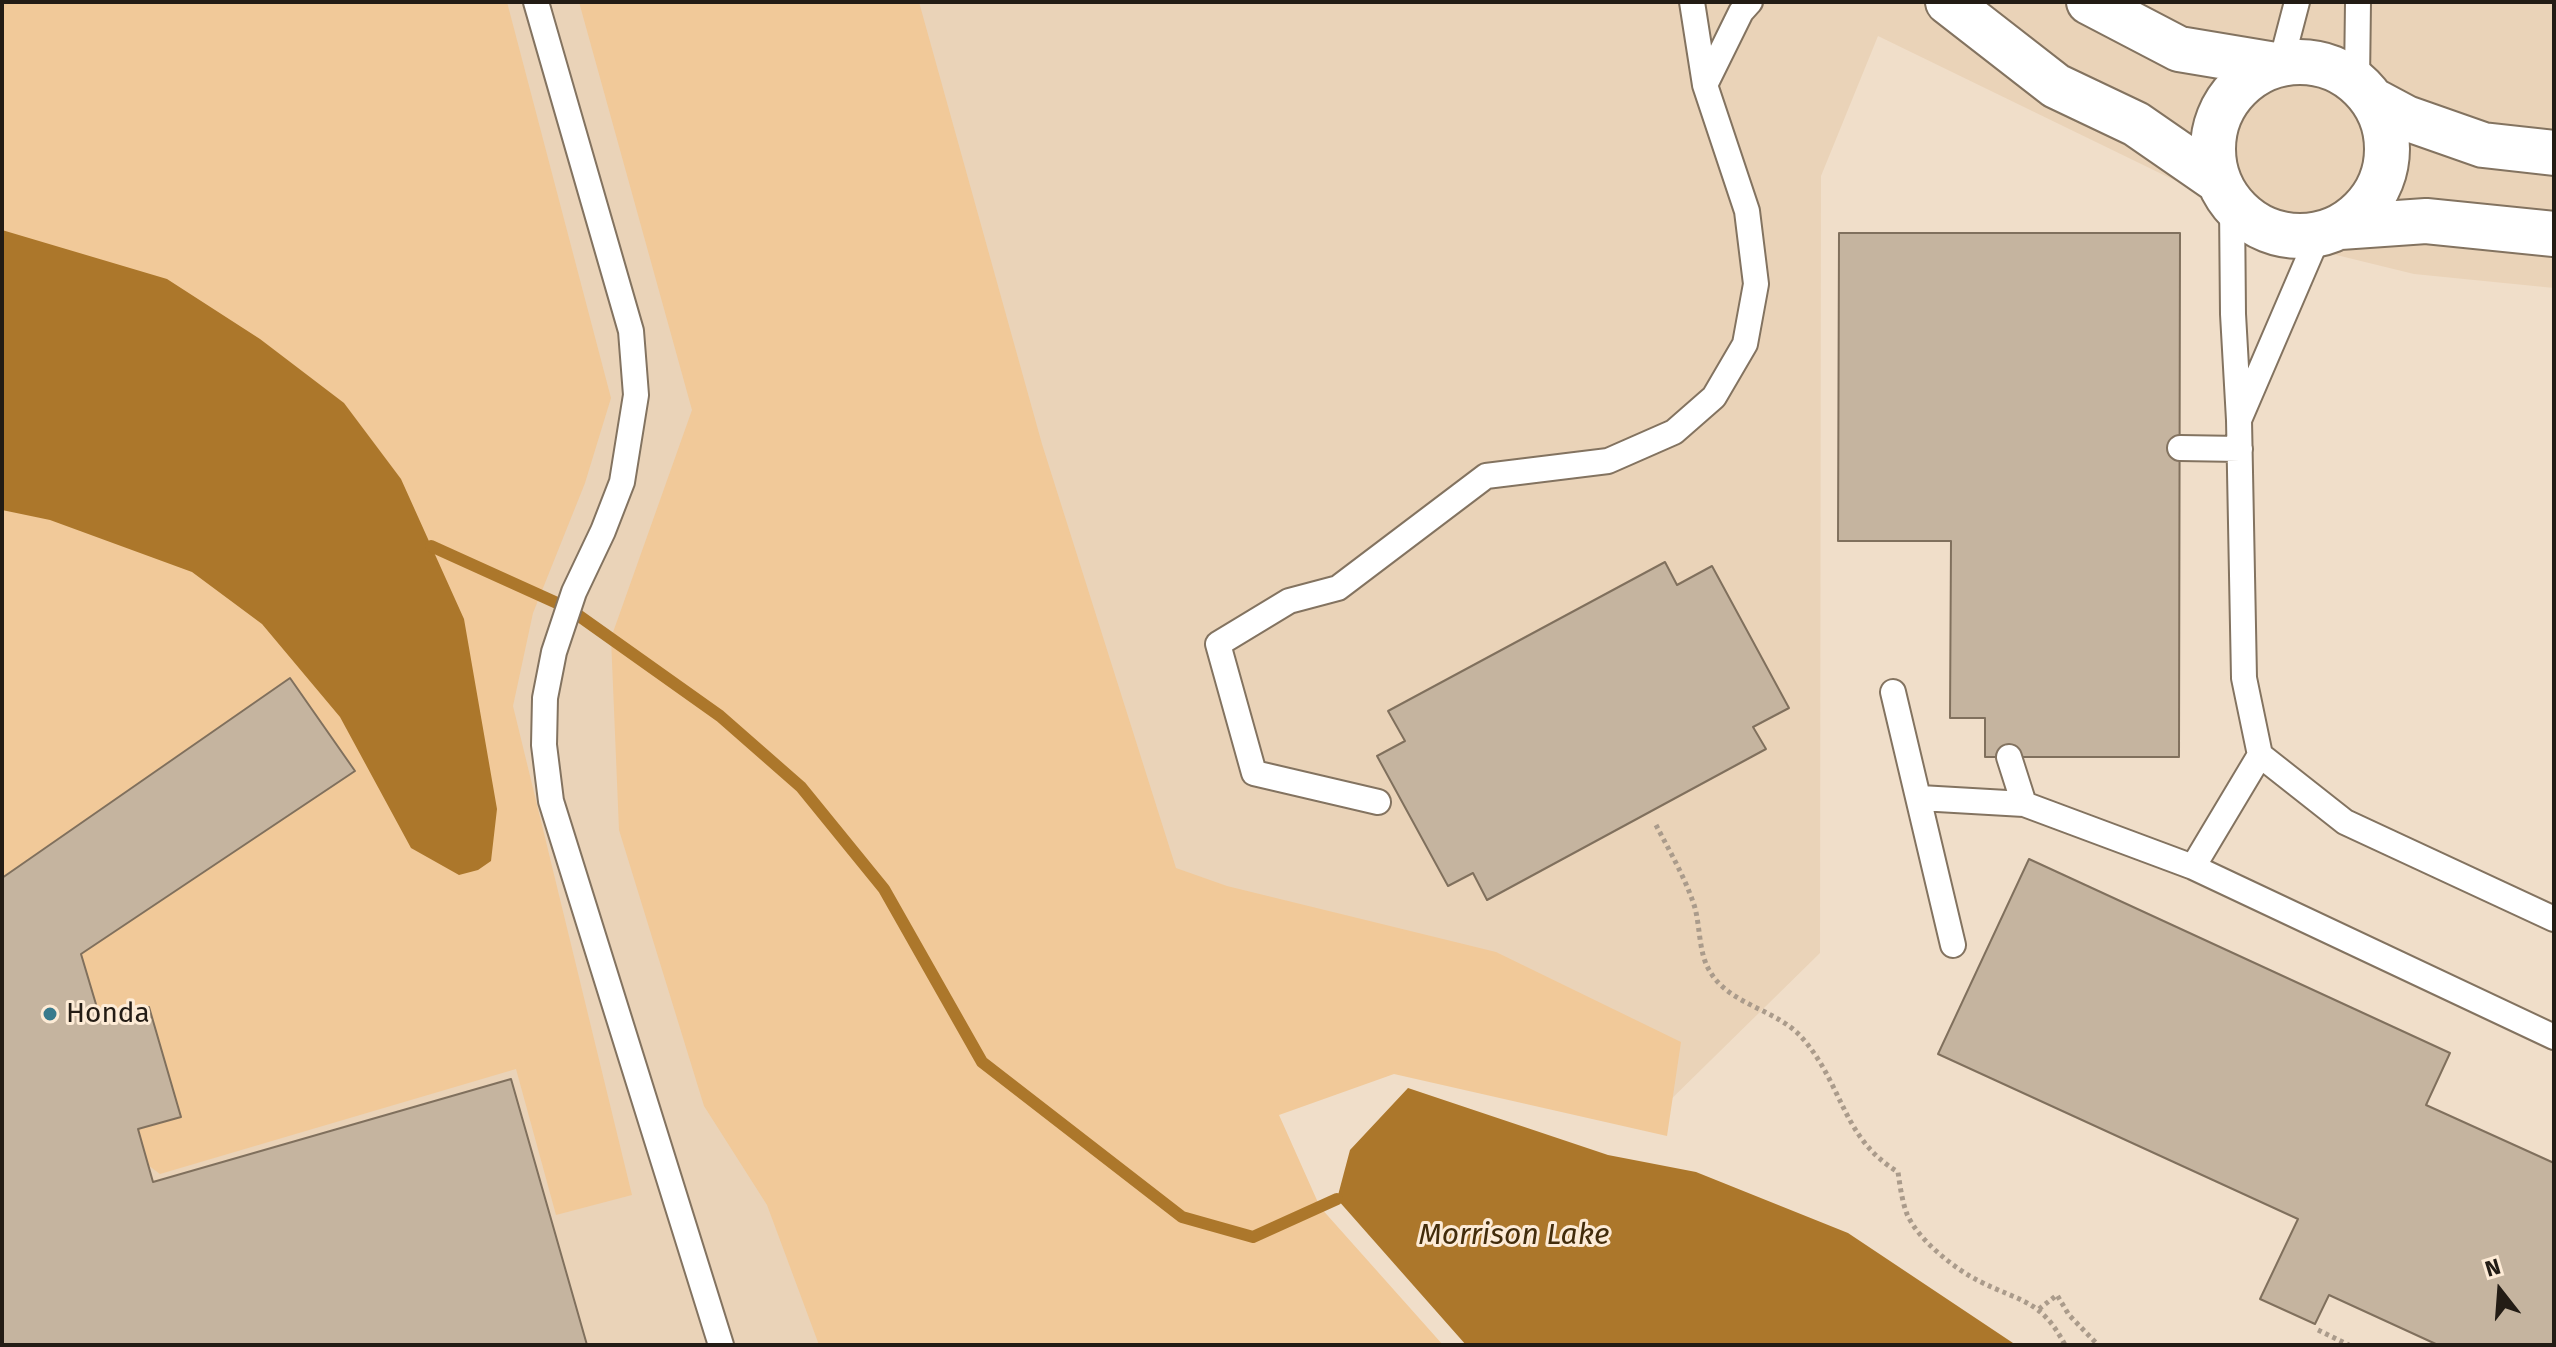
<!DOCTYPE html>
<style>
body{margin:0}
#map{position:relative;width:2556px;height:1347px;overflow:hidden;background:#f0dec9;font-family:"Fira Sans",sans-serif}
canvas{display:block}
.frame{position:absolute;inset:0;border:4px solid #231c15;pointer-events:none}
.north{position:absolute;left:2460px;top:1251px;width:80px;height:80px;-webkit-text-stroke:6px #fdebd6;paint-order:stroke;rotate:343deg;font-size:22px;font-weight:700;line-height:32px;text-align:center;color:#231c15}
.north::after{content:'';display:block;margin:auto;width:28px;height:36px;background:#231c15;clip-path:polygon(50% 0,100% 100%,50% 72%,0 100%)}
</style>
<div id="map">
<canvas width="2556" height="1347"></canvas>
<div class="frame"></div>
<div class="north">N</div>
</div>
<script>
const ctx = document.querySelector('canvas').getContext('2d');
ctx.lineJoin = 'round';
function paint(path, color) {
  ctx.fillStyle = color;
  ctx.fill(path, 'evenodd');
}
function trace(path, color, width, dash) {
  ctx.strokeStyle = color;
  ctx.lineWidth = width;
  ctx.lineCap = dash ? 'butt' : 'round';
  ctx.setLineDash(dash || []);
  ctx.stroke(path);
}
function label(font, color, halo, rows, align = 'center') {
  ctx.font = font + ' "Fira Sans",sans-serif';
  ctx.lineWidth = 6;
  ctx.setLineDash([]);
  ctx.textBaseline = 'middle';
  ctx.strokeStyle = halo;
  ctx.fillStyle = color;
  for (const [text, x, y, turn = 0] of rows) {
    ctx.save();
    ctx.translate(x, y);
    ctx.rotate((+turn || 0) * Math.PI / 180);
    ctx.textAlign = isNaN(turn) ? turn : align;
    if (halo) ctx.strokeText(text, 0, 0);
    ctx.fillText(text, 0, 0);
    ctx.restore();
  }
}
const built = new Path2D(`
 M2 2H2554V288L2414 274 2320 251 1878 36 1821 176 1820 953 1656 1114 1343 1022 1251 1155 1379 1345H2Z`);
const green = new Path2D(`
 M2 2H507L611 398 585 483 533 613 513 706 632 1195 556 1215 516 1069 160 1174 2 1057Z
 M579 2H919L1042 444 1176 868 1227 886 1496 952 1681 1042 1667 1136 1394 1074 1279 1115 1320 1207 1443 1345H819L767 1205 704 1106 619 830 611 638 692 410Z`);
const water = new Path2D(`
 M2 230 167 279 260 339 344 403 401 479 464 619 497 809 491 861 478 870 459 875 411 848 340 717 262 624 192 572 50 520 2 510Z
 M1408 1088 1608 1155 1696 1172 1848 1233 2016 1345H1466L1337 1199 1350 1150Z`);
const stream = new Path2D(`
 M431 546 568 608 720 716 801 787 884 889 982 1062 1182 1217 1253 1237 1337 1199`);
const building = new Path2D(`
 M1839 233H2180L2179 757H1985V718H1950L1951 541H1838Z
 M1665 562 1677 585 1712 566 1789 708 1753 727 1766 749 1487 900 1473 873 1448 886 1377 756 1405 741 1388 711Z
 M290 678 355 771 81 954 101 1021 149 1007 181 1117 138 1129 153 1182 511 1079 587 1345H2V878Z
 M2029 859 2450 1053 2426 1105 2554 1163V1345H2438L2329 1295 2315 1324 2260 1299 2298 1219 1938 1054Z`);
const path = new Path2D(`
 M1656 825C1670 852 1686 879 1695 908 1700 927 1699 951 1708 968 1727 1006 1778 1008 1804 1040 1843 1086 1843 1139 1898 1172 1900 1186 1902 1201 1907 1214 1918 1240 1955 1269 1979 1281 2020 1302 2041 1299 2065 1345
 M2039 1309 2057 1295 2069 1315 2098 1345
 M2318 1330 2349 1345`);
const lane = new Path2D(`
 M536 2 631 331 636 395 622 482 603 531 574 592 554 652 545 698 544 745 551 801 721 1345
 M1692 2 1705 85 1741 12 1750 2
 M2281 63 2297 2
 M2357 81 2358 2
 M2232 206 2233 314 2239 420 2319 234
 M2239 420 2244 678 2260 755 2345 822 2554 919
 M2180 448 2240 449
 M1893 692 1953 945
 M2009 757 2024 804 2193 867 2554 1037
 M1920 798 2024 804
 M1378 802 1254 773 1218 644 1289 601 1338 588 1486 476 1608 461 1674 432 1714 397 1745 344 1756 284 1747 211 1705 85
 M2193 867 2260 755`);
const street = new Path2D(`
 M1948 2 2056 86 2136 124 2217 180
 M2089 2 2179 49 2275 65
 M2213 149a87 87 0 1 1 174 0a87 87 0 1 1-174 0Z
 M2376 102 2406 118 2483 145 2554 153
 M2340 227 2426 221 2554 234`);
const markers = [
 [50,1014,8,"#397a8c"]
];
const poiNames = [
 ["Honda",66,1014]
];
const waterNames = [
 ["Morrison Lake",1514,1236]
];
paint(built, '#ead3b8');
paint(green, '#f1c999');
paint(water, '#ac772b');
trace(stream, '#ac772b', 12);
paint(building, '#c5b49f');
trace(building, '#80705d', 2);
trace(lane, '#837360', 28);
trace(street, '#837360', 48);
trace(path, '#aa9b8b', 5, [4, 4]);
trace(lane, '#fff', 24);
trace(street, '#fff', 44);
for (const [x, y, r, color] of markers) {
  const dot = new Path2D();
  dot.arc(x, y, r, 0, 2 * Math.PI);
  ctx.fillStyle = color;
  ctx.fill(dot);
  trace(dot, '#fdebd6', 3);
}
label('28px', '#231c15', '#fdebd6', poiNames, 'left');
label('italic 30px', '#422c0b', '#fdebd6', waterNames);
</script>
